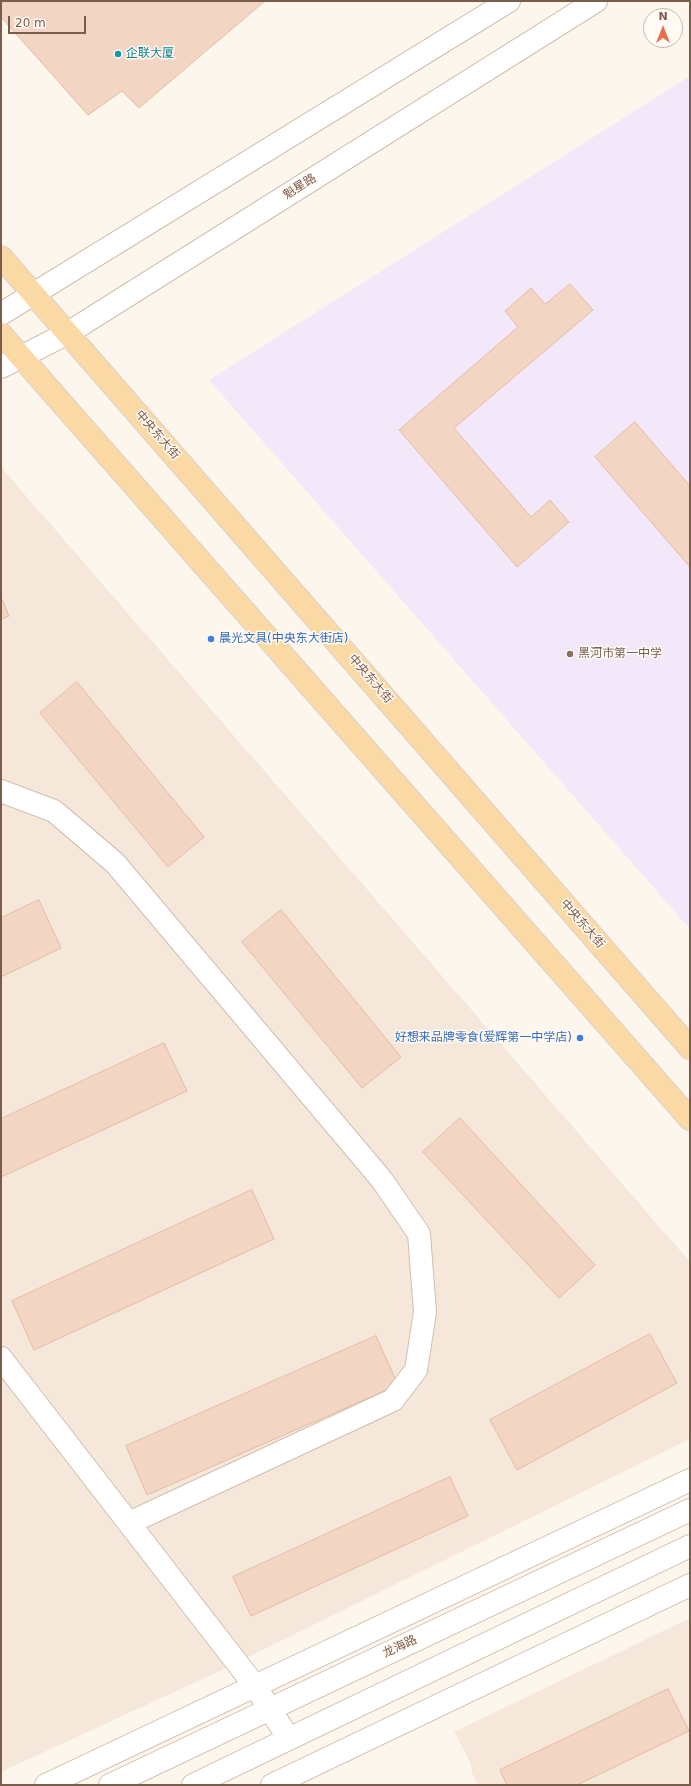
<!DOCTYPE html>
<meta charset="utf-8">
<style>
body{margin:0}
#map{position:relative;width:691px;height:1786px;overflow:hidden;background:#fdf6ec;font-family:"DejaVu Sans",sans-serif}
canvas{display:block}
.frame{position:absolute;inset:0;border:2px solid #7a5c4d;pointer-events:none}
.north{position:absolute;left:643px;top:8px;width:40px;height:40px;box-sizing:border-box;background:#fffaf3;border:1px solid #cabbb1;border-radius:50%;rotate:0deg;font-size:11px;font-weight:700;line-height:16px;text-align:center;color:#7a5c4d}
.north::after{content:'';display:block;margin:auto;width:14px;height:18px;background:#e76f51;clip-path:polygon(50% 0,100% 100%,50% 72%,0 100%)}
.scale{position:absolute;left:8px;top:16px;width:78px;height:18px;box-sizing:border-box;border:2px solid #7a5c4d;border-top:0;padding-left:5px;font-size:12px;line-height:14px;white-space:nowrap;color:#7a5c4d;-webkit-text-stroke:3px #fffaf3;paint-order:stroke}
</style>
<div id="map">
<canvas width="691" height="1786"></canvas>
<div class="frame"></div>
<div class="north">N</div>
<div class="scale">20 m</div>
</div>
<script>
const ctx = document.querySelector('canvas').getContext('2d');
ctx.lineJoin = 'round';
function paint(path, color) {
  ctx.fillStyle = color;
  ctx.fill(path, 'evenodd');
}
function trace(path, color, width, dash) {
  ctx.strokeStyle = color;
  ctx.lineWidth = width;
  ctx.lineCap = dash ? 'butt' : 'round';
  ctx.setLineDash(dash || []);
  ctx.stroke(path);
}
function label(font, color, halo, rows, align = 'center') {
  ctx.font = font + ' "DejaVu Sans","Noto Sans SC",sans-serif';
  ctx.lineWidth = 3;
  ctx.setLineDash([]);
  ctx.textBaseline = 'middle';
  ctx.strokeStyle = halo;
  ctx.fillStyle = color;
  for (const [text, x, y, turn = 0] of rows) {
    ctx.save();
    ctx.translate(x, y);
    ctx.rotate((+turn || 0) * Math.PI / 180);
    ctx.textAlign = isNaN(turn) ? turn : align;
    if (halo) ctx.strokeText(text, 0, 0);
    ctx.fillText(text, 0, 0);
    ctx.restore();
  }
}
const residential = new Path2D(`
 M1 467 690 1262V1439L222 1670 1 1772Z
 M690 1618V1785H478L472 1773 471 1763 454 1732Z`);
const education = new Path2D(`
 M690 76V929L209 380Z`);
const building = new Path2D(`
 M1 1H265L139 108 122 91 88 115 1 17Z
 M570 284 593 310 454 428 531 517 550 500 569 522 517 567 399 430 518 327 505 311 531 288 545 304Z
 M635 422 690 486V567L595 457Z
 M1 597 9 616 1 619Z
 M77 682 204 837 168 867 40 713Z
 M39 900 61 948 1 977V918Z
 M281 910 401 1057 362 1088 242 942Z
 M164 1043 187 1091 1 1177V1119Z
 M460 1118 595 1265 559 1298 423 1152Z
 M252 1190 274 1239 34 1350 12 1301Z
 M650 1334 677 1383 517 1470 490 1420Z
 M376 1336 398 1385 147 1495 126 1446Z
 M450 1477 468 1516 251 1616 233 1577Z
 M668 1689 689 1731 577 1785H507L500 1770Z`);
const minor = new Path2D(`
 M1 314 509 1
 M1 367 68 333 596 1
 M1 791 54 811 115 863 382 1180 419 1234 425 1312 416 1370 393 1400 129 1523
 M1 1358 255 1686 289 1739
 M46 1785 690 1480
 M110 1785 690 1510
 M193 1785 690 1546
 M272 1785 690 1585`);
const major = new Path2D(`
 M1 257 690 1048
 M1 334 690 1119`);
const markers = [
 [118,54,4,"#0f9aa8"],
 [211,639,4,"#3f7fe0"],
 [570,654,4,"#8d6e63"],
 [580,1038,4,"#3f7fe0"]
];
const cultureNames = [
 ["企联大厦",126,54]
];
const streetNames = [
 ["魁星路",300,187,-32],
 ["中央东大街",157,435,49],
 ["中央东大街",370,679,49],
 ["中央东大街",582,924,49],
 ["龙海路",400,1647,-25]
];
const shopNames = [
 ["晨光文具(中央东大街店)",219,639],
 ["好想来品牌零食(爱辉第一中学店)",572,1038,"right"]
];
const educationNames = [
 ["黑河市第一中学",578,654]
];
paint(residential, '#f5e8da');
paint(education, '#f3e8fa');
paint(building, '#f3d5c3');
trace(building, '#e6bba3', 1);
trace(minor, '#d1beb0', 24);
trace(major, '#dad1cd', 24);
trace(minor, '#fff', 22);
trace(major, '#fbd9a5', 22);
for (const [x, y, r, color] of markers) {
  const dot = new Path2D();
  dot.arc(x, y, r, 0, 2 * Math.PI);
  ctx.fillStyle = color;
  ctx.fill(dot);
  trace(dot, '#fffaf3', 1.5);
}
label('12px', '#0d838f', '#fffaf3', cultureNames, 'left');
label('12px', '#7a5c4d', '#fffaf3', streetNames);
label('12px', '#366cbe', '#fffaf3', shopNames, 'left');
label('12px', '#785e54', '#fffaf3', educationNames, 'left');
</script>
